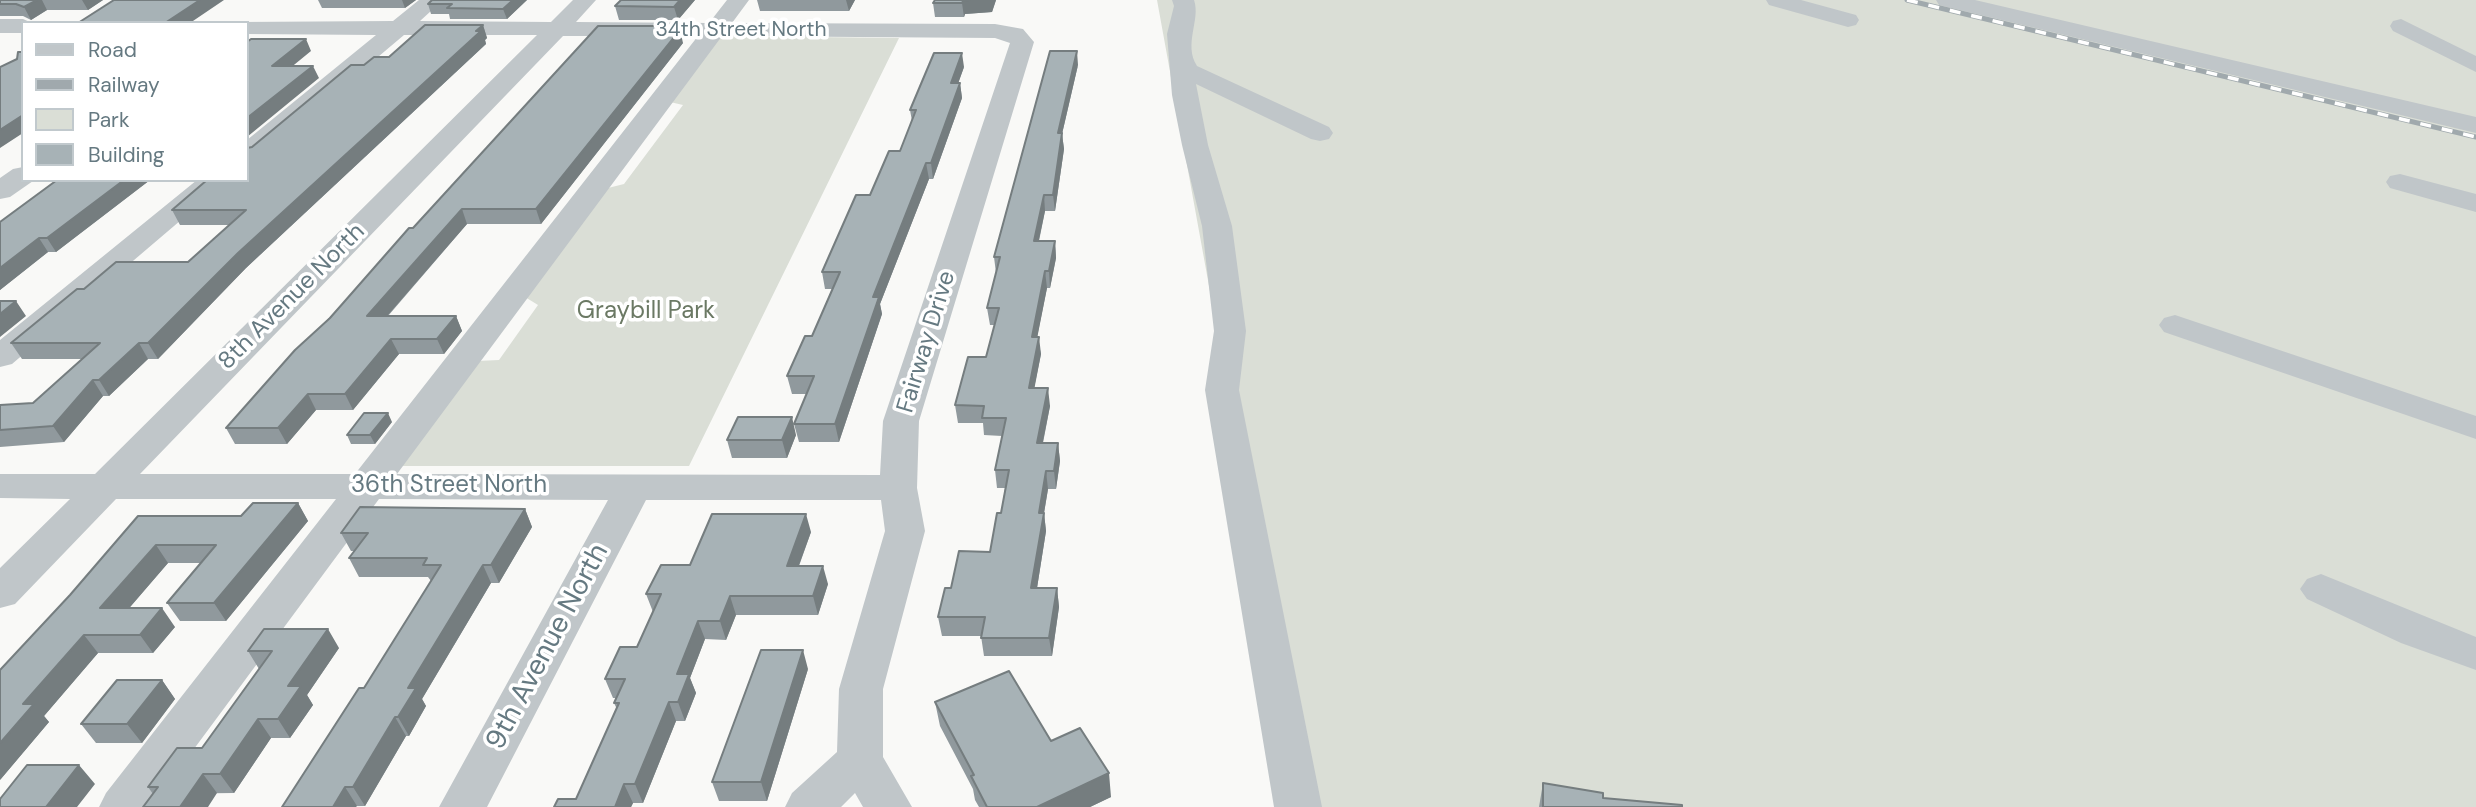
<!DOCTYPE html>
<style>
body{margin:0}
#map{position:relative;width:2476px;height:807px;overflow:hidden;background:#f9f9f7;font-family:"DM Sans",sans-serif}
canvas{display:block}
.legend{position:absolute;left:21px;top:21px;width:228px;height:161px;box-sizing:border-box;background:#fff;border:2px solid #c1c9cd;margin:0;padding:9px 12px;list-style:none;font-size:21px;color:#657981}
.legend li{display:flex;align-items:center;gap:14px;height:35px}
.legend b{width:35px;border:2px solid #c1c9cd}
</style>
<div id="map">
<canvas width="2476" height="807"></canvas>
<ul class="legend">
<li><b style="height:9px;background:#c0c6c9"></b>Road</li>
<li><b style="height:9px;background:#a0a9ad"></b>Railway</li>
<li><b style="height:19px;background:#daded6"></b>Park</li>
<li><b style="height:19px;background:#a7b2b6"></b>Building</li>
</ul>
</div>
<script>
const ctx = document.querySelector('canvas').getContext('2d');
ctx.lineJoin = 'round';
function paint(path, color) {
  ctx.fillStyle = color;
  ctx.fill(path, 'evenodd');
}
function trace(path, color, width, dash) {
  ctx.strokeStyle = color;
  ctx.lineWidth = width;
  ctx.lineCap = dash ? 'butt' : 'round';
  ctx.setLineDash(dash || []);
  ctx.stroke(path);
}
function label(font, color, halo, rows, align = 'center') {
  ctx.font = font + ' "DM Sans",sans-serif';
  ctx.lineWidth = 7;
  ctx.setLineDash([]);
  ctx.textBaseline = 'middle';
  ctx.strokeStyle = halo;
  ctx.fillStyle = color;
  for (const [text, x, y, turn = 0] of rows) {
    ctx.save();
    ctx.translate(x, y);
    ctx.rotate((+turn || 0) * Math.PI / 180);
    ctx.textAlign = isNaN(turn) ? turn : align;
    if (halo) ctx.strokeText(text, 0, 0);
    ctx.fillText(text, 0, 0);
    ctx.restore();
  }
}
const green = new Path2D(`
 M1157 0H2476V807H1315L1225 374Z
 M720 36 899 38 689 466H397L477 361 499 360 538 305 525 297 604 189 624 184 683 105 670 102Z`);
const minor = new Path2D(`
 M419 0H443L420 21 551 22 573 0H596L576 22 709 23 727 0H749L732 23 995 24 1023 29 1034 42 919 421 917 488 925 531 883 689V757L912 807H863L855 793 841 807H785L792 793 837 752 839 689 885 531 881 500H646L487 807H439L608 500 379 499 151 807H99L106 793 336 499H116L15 604 0 608V568L70 499 0 498V474H95L537 35H404L257 159 247 161V140L376 35 247 34V23L239 22 393 21ZM563 36H698L355 474H140ZM722 36 995 38 1010 43 883 421 880 475 397 474Z
 M1172 0H1194C1201 20 1183 44 1197 66L1329 127 1333 133 1329 139 1320 141 1311 139 1196 84 1208 145 1232 226 1246 331 1239 390 1322 807H1274L1205 390 1214 331 1202 226 1182 145 1172 95 1167 34 1174 6Z
 M1766 0H1801L1856 15 1859 20 1856 25 1848 27 1769 5Z
 M1936 0H1975L2476 117V133L1947 7 1939 5Z
 M0 19H23L32 23H23V33H0Z
 M2401 19 2476 56V72L2393 31 2390 26 2393 21Z
 M23 167V180L33 181 10 197 0 199V178L13 169Z
 M2400 174 2476 194V212L2390 188 2386 182 2390 176Z
 M197 180H228L12 364 0 367V340Z
 M2175 315 2476 416V439L2164 332 2159 325 2164 318Z
 M2321 574 2476 637V670L2401 643 2307 599 2300 589 2307 579Z`);
const rail = new Path2D(`
 M1907 0 2476 137`);
const wall = new Path2D(`
 M0 0H103L88 10H47L31 20 23 16H0Z
 M318 0H416L405 8H322Z
 M432 0H527L507 19H450L449 14H431L428 4Z
 M695 0 678 20H619L615 6Z
 M757 0H855L849 11H760Z
 M996 0 992 12 965 14 964 17H935L933 3Z
 M483 25 487 38 485 40 486 44 246 268 158 359H148L109 396H103L64 442 0 447V405L33 403 82 359H22L11 343 84 289 188 262 230 225H180L172 210 252 147 364 65Z
 M660 30 683 43 541 224H467L388 316H456L462 331 444 354H399L353 410H316L287 444H235L226 428 413 228Z
 M1078 65 1062 134 1064 149 1055 211H1045L1039 241H1055L1056 258 1050 288H1047L1037 337 1041 354 1034 388 1050 406 1043 443H1058L1060 461 1056 489H1048L1044 513 1046 531 1037 588H1057L1059 607 1052 656H984L981 636H942L938 617 951 588 990 552 1001 513 1005 488H997L995 470 1002 436 984 435 983 423H958L955 405 986 357 995 325H990L987 308 996 273 994 257Z
 M964 67 958 83H960L962 98 933 179H929L880 304 882 314 839 442H799L794 424 807 394H792L787 376 812 336 832 289H825L822 272 900 151 912 121 910 110Z
 M57 180H150L56 252H48L0 290V222Z
 M392 422 375 444H351L347 435Z
 M796 435 787 458H732L727 440Z
 M298 503 308 521 226 621H180L167 603 201 563H168L129 608 175 627 153 653H98L44 716 49 722 0 780 70 595 138 516H241Z
 M525 509 532 527 499 583H491L422 699 426 706 409 736H406L365 806 282 807 364 688 431 581 428 577H359L349 558 354 551H351L341 533Z
 M811 532 799 566 828 584 818 615H736L726 640 705 639 690 678 696 693 685 721H676L643 803H633L631 807H554L576 799 617 709 614 703 616 698H613L605 679 637 647 653 612 646 594 690 565Z
 M339 648 307 695 313 705 290 738H271L234 793 153 794 148 787 202 748 259 669 248 651Z
 M808 669 767 801H719L712 782Z
 M162 680 175 699 142 743H96L81 724Z
 M935 702 1051 741 1111 797 1090 807H979L975 800 973 789 940 726Z
 M1543 783 1603 798 1682 807H1539Z`);
const shadedWall = new Path2D(`
 M37 0H42L47 10 31 20 24 7Z
 M82 0H103L88 10Z
 M200 0H224L190 23H165Z
 M402 0H416L405 8Z
 M513 0H527L507 19 503 9Z
 M680 0H695L678 20 674 7Z
 M846 0H855L849 11Z
 M970 0H996L992 12 965 14 964 17 962 3 963 1Z
 M483 25 487 38 485 40 486 44 246 268 158 359 148 343 238 253Z
 M680 30 683 43 541 224 536 209Z
 M306 39 311 51 278 78 272 66Z
 M1077 51 1078 65 1062 134 1064 149 1055 211 1053 195 1058 133Z
 M962 53 964 67 953 98 951 83Z
 M313 66 319 78 247 137V118Z
 M960 83 962 98 933 179 931 163Z
 M23 115V133L0 148V130Z
 M926 163 929 179 880 304 882 314 839 442 835 424 873 297Z
 M124 180H150L56 252 47 238Z
 M1044 195 1045 211 1035 258 1034 241Z
 M462 209 467 224 374 331 367 316Z
 M39 238 48 252 0 290V268Z
 M1055 241 1056 258 1050 288 1049 271Z
 M1045 271 1047 288 1034 354 1032 337Z
 M16 301 26 316 0 337V314Z
 M456 316 462 331 444 354 437 339Z
 M1039 337 1041 354 1031 406 1029 388Z
 M391 339 399 354 353 410 345 394Z
 M139 343 148 359 109 396 99 380Z
 M93 380 103 396 64 442 53 426Z
 M1048 388 1050 406 1039 461 1037 443Z
 M308 394 316 410 287 444 278 428Z
 M388 413 392 422 375 444 370 435Z
 M792 417 796 435 787 458 782 440Z
 M1058 443 1060 461 1056 489 1054 471Z
 M1046 471 1048 489 1044 513 1046 531 1034 607 1031 588 1039 513Z
 M298 503 308 521 226 621 214 603Z
 M525 509 532 527 499 583 491 565Z
 M806 514 811 532 792 584 787 566Z
 M156 545 168 563 113 627 100 608Z
 M483 565 491 583 422 699 426 706 409 736 398 717 408 688Z
 M823 566 828 584 818 615 813 596Z
 M1057 588 1059 607 1052 656 1049 638Z
 M730 596 736 615 726 640 720 621Z
 M162 608 175 627 153 653 140 635Z
 M698 621 705 639 690 678 696 693 685 721 678 702 677 674Z
 M328 629 339 648 307 695 313 705 290 738 278 719 288 686Z
 M84 635 98 653 44 716 49 722 0 780V743L23 704Z
 M803 650 808 669 767 801 761 782Z
 M162 680 175 699 142 743 127 724Z
 M669 702 676 721 643 803 635 784Z
 M395 717 406 736 365 806 353 787Z
 M258 719 271 738 234 793 220 774Z
 M79 765 95 784 77 807H46Z
 M1109 773 1111 797 1090 807H1037Z
 M203 774 217 793 208 807H180Z
 M624 784 633 803 631 807H615Z
 M345 787 357 806 356 807H333Z`);
const building = new Path2D(`
 M0 0H37L24 7 16 4H0Z
 M114 0H200L165 23H78Z
 M432 0H513L503 9 447 8 452 4H428Z
 M621 0H680L674 7 615 6Z
 M935 0H970L963 1 962 3H933Z
 M425 25H483L476 31H481L238 253 148 343H139L99 380H93L53 426 0 430V405L33 403 100 343H11L77 289H84L116 262H188L246 210H172L207 180H247V148L252 147 351 65H364L374 57H389Z
 M598 26H659L655 30H680L536 209H462L367 316H456L437 339H391L345 394H308L278 428H226L295 350 330 318 409 228H413Z
 M251 39H306L272 66H313L247 118V42Z
 M1050 51H1077L1058 133H1062L1053 195H1044L1034 241H1055L1049 271H1045L1032 337H1039L1029 388H1048L1037 443H1058L1054 471H1046L1039 513H1044L1031 588H1057L1049 638H981L985 617H938L945 588H951L959 551 990 552 997 513H1001L1009 470H995L1006 418H982L984 406 955 405 968 357H986L999 308H987L1000 257H994Z
 M18 52H23V115L0 130V67L17 59Z
 M934 53H962L951 83H960L931 163H926L873 297H879L835 424H794L814 376H787L805 336H812L840 272H822L856 195H870L889 151H900L916 110H910Z
 M57 180H124L47 238H39L0 268V222Z
 M0 301H16L0 314Z
 M364 413H388L370 435H347Z
 M738 417H792L782 440H727Z
 M253 503H298L214 603H167L216 545H156L100 608H162L140 635H84L23 704H34L0 743V670L70 595 138 516H241Z
 M360 507 525 509 491 565H483L408 688H416L398 717H395L353 787H345L333 807H282L359 688H364L441 565H423L427 558H349L368 533H341Z
 M712 514H806L787 566H823L813 596H730L720 621H698L677 674H689L678 702H669L635 784H624L615 807H554L558 799H576L619 703H614L625 679H605L620 647H637L661 594H646L661 565H690Z
 M264 629H328L288 686H301L278 719H258L220 774H203L180 807H143L158 787H148L177 748H202L272 651H248Z
 M761 650H803L761 782H712Z
 M1009 671 1051 741 1080 728 1109 773 1037 807H987L971 776 974 775 935 702Z
 M117 680H162L127 724H81Z
 M27 765H79L46 807H0V799Z
 M1543 783 1603 793V798L1682 805V807H1543Z`);
const farStreetnames = [
 ["34th Street North",741,30]
];
const streetNames = [
 ["8th Avenue North",292,297,-45],
 ["Fairway Drive",927,342,-73],
 ["36th Street North",449,486]
];
const parkNames = [
 ["Graybill Park",646,312]
];
const nearStreetnames = [
 ["9th Avenue North",548,647,-62]
];
paint(green, '#daded6');
paint(minor, '#c0c6c9');
trace(rail, '#a0a9ad', 5);
trace(rail, '#fff', 3.5, [11]);
paint(wall, '#90999d');
paint(shadedWall, '#757d7f');
paint(building, '#a7b2b6');
trace(building, '#757d7f', 2);
label('21px', '#657981', '#fff', farStreetnames);
label('24px', '#657981', '#fff', streetNames);
label('24px', '#6b7964', '#fff', parkNames);
label('28px', '#657981', '#fff', nearStreetnames);
</script>
